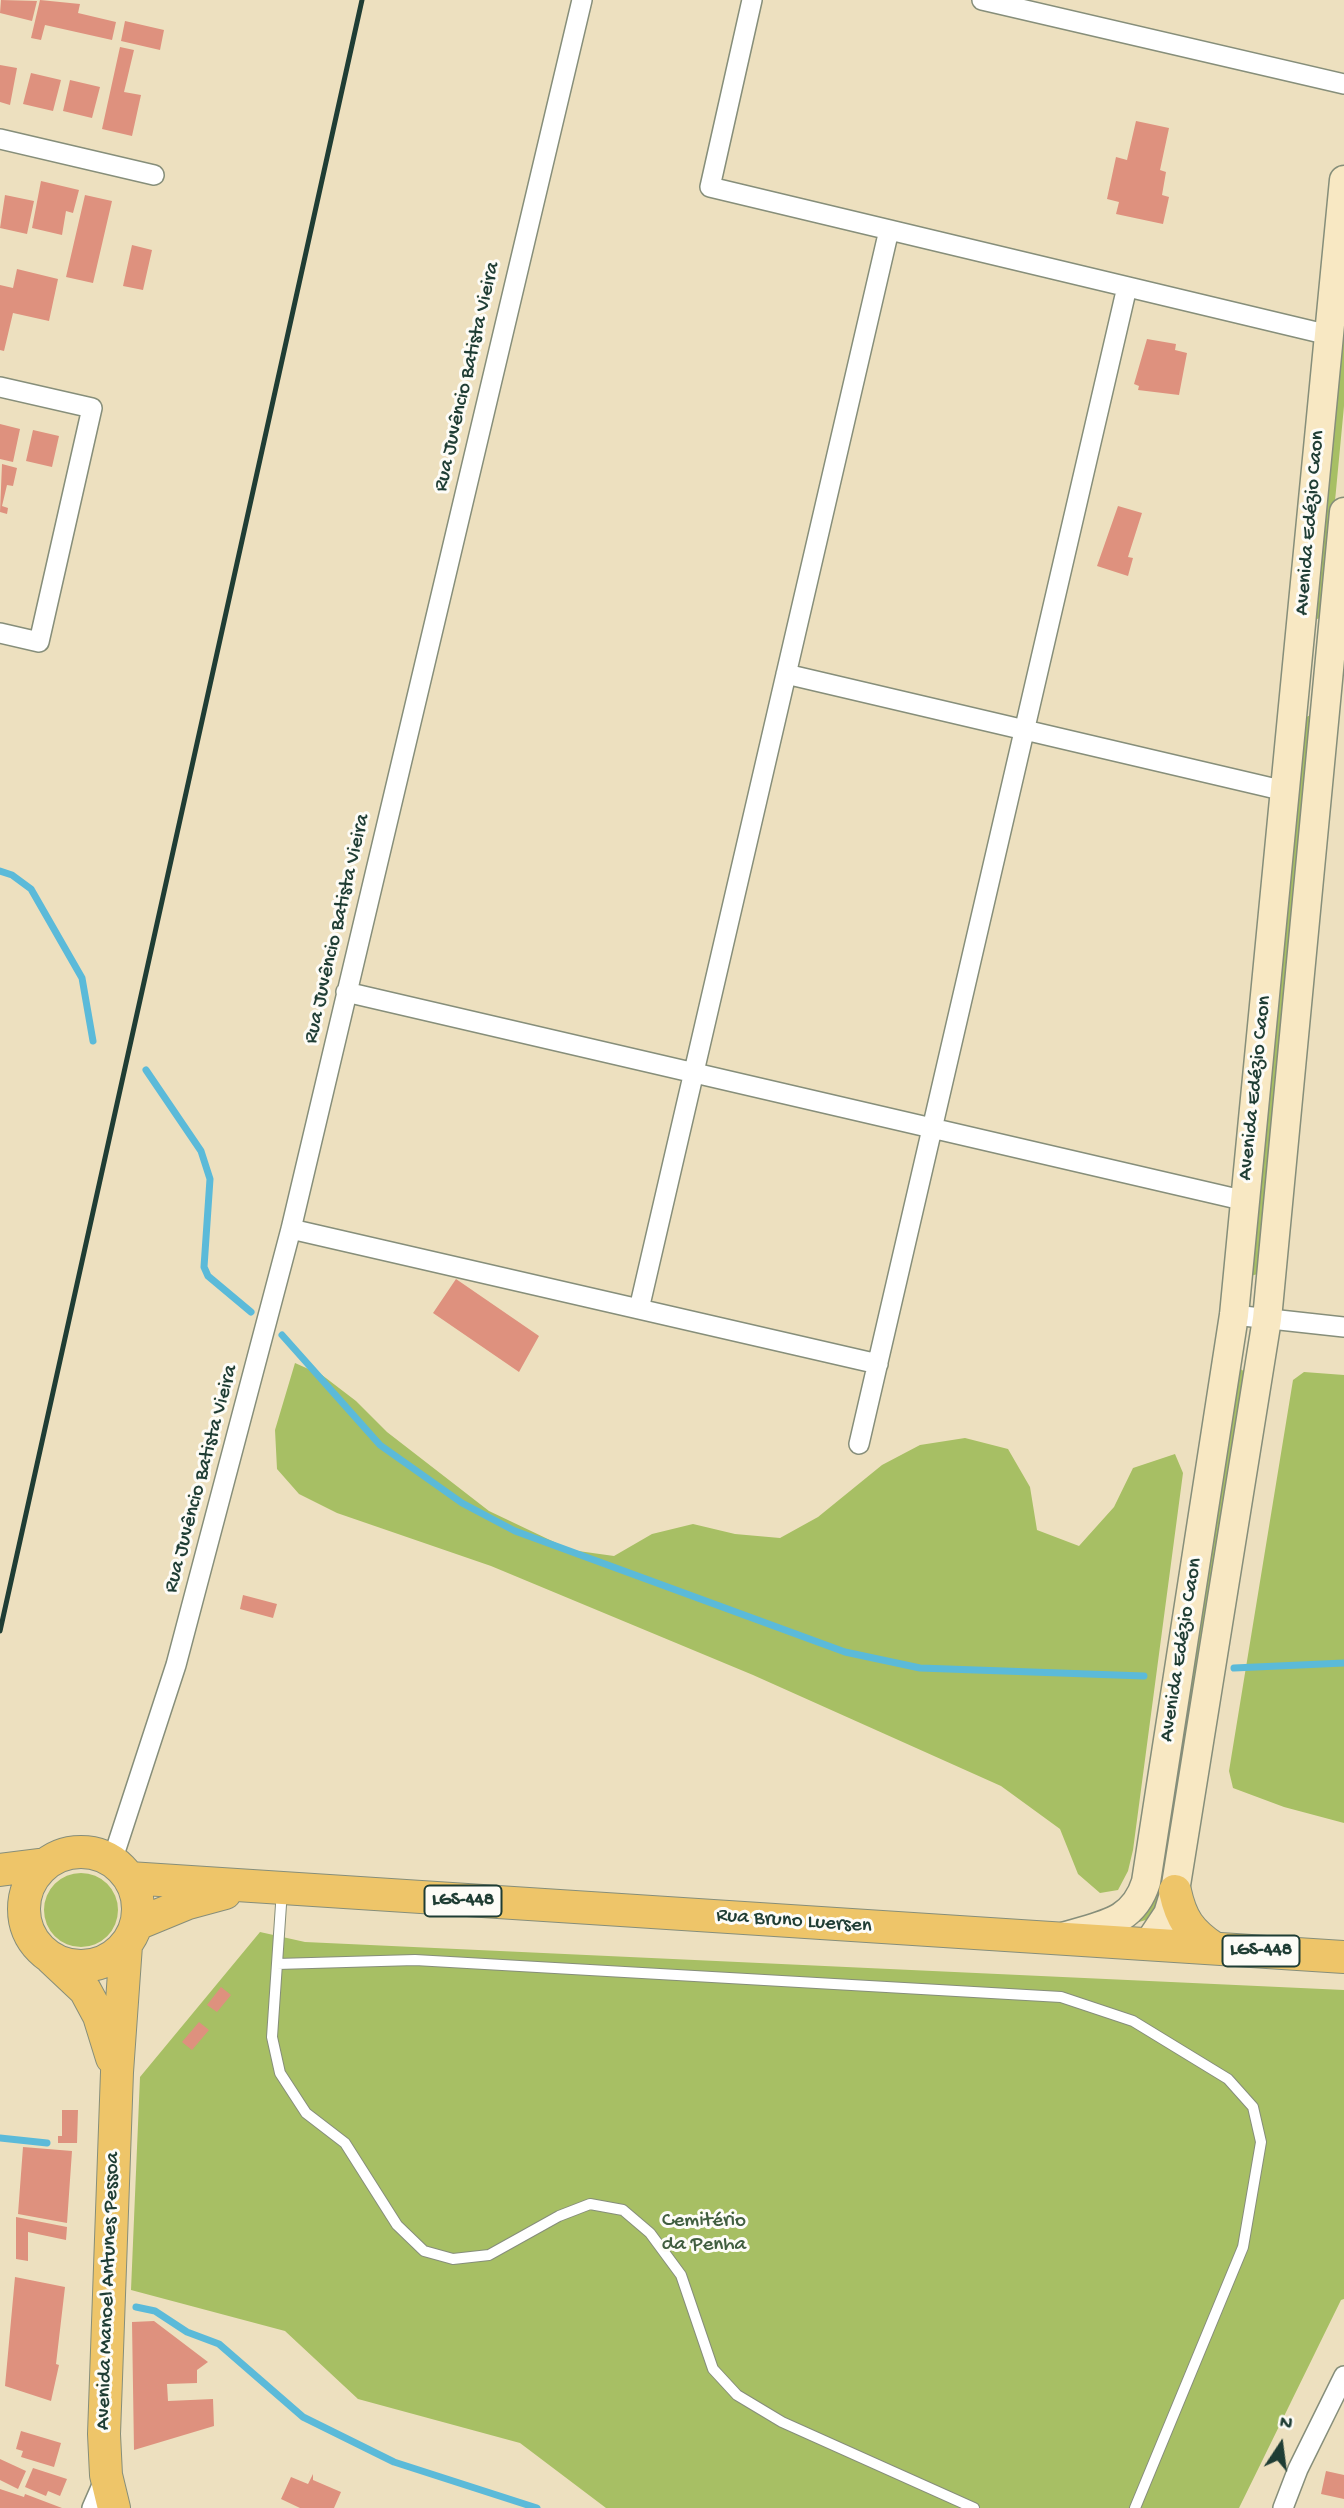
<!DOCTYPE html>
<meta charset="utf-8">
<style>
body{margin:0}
#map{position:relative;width:1344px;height:2508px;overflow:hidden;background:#ede0bf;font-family:"Gochi Hand",sans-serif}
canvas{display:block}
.north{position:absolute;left:1246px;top:2410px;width:70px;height:70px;-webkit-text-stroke:5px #fdfcf7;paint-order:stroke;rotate:13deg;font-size:19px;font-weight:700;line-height:28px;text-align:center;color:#1f3d34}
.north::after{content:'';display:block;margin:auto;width:24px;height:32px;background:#1f3d34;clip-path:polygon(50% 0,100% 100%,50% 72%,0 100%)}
</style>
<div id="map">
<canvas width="1344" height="2508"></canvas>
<div class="north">N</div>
</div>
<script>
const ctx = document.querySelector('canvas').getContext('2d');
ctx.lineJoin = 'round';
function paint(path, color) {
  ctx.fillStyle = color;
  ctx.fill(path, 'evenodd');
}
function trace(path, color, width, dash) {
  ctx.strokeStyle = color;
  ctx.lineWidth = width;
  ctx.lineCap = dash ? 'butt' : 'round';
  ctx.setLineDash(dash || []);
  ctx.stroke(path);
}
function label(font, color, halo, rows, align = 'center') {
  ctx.font = font + ' "Gochi Hand",sans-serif';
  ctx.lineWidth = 6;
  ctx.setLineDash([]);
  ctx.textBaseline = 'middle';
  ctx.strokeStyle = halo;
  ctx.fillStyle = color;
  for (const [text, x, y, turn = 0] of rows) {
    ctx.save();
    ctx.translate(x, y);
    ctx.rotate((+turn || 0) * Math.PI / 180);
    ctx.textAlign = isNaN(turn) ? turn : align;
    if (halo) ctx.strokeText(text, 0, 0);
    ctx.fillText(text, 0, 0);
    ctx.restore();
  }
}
const green = new Path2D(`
 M1344 301V406L1324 617 1317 619 1315 616Z
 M1308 716H1312L1258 1274 1250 1276 1305 719Z
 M295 1363 322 1375 356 1401 387 1432 489 1511 571 1550 614 1556 652 1534 693 1524 735 1534 780 1538 818 1517 882 1465 920 1445 965 1438 1008 1449 1030 1487 1037 1530 1079 1546 1114 1507 1133 1468 1175 1454 1183 1473 1133 1850 1128 1871 1118 1890 1100 1893 1078 1874 1060 1829 1001 1786 753 1675 491 1566 337 1513 299 1494 277 1469 275 1430Z
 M1239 1368 1245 1372 1166 1891 1149 1919 1139 1922 1136 1920Z
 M1304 1372 1344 1375V1823L1284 1807 1233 1788 1229 1771 1293 1380Z
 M44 1910a37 37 0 1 1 74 0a37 37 0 1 1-74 0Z
 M260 1932 305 1942 1344 1990V2299L1341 2300 1239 2508H606L520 2443 358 2399 285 2331 131 2290 140 2077Z`);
const stream = new Path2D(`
 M0 871 12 875 31 889 82 978 93 1041
 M146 1070 201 1151 210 1179 204 1267 208 1276 251 1312
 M282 1335 380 1445 462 1503 515 1531 845 1652 920 1668 1144 1676
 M1234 1668 1344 1663
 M0 2138 47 2143
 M136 2307 155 2311 187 2332 219 2344 303 2417 394 2462 537 2508`);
const building = new Path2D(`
 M1 0 37 1 32 21 0 13Z
 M40 0 80 4 78 13 116 22 112 40 45 25 41 40 31 38Z
 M125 21 164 30 160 50 121 41Z
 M120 47 134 50 124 92 141 95 132 136 102 129Z
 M0 65 17 68 10 105 0 102Z
 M31 73 61 80 53 111 23 104Z
 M70 80 100 87 92 118 63 111Z
 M1136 121 1169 128 1160 170 1166 172 1162 195 1169 197 1163 224 1116 214 1119 202 1107 199 1116 157 1127 160Z
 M41 181 79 190 73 213 66 211 62 235 32 228Z
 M5 195 34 201 27 234 0 228Z
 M85 195 112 201 93 283 66 277Z
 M132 245 152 250 143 290 123 286Z
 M17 269 58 279 49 321 13 313 4 351 0 350V285L13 288Z
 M1147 339 1176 344 1175 350 1187 353 1179 395 1138 390 1139 386 1134 384Z
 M0 424 20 429 13 462 0 459Z
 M33 430 59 436 52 467 26 461Z
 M2 464 17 468 13 486 7 485 2 506 8 508 7 514 0 512Z
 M1118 506 1142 513 1128 557 1133 558 1128 576 1097 566Z
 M456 1279 539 1336 519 1372 433 1313Z
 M243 1595 277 1604 273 1618 240 1609Z
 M221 1987 231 1995 217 2012 207 2005Z
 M199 2022 209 2030 192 2050 182 2042Z
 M62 2110H78L77 2143H58V2136H62Z
 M23 2147 72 2151 67 2223 18 2214Z
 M16 2217 67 2227 66 2240 28 2232V2261L16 2259Z
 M15 2277 65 2287 56 2364 59 2365 51 2401 5 2386Z
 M154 2321 208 2362 197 2370V2383L167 2384 168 2401 213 2399 214 2426 134 2450 132 2322Z
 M21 2431 61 2443 54 2467 21 2457 23 2451 16 2449Z
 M0 2459 26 2471 18 2489 0 2480Z
 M33 2468 67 2479 60 2496 48 2491 46 2496 25 2487Z
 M1326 2471 1344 2475V2499L1321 2494Z
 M313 2474V2480L341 2492 334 2508H300L281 2499 291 2477 308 2484Z
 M0 2489 24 2497 25 2494 62 2508H0Z`);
const lane = new Path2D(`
 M282 1890 272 2037 280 2073 306 2113 345 2143 397 2225 424 2251 453 2259 489 2255 559 2216 590 2204 623 2210 650 2233 681 2275 713 2369 737 2395 782 2422 974 2508
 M277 1964 415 1960 1061 1997 1133 2021 1228 2079 1253 2107 1261 2142 1243 2247 1135 2508`);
const street = new Path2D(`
 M752 0 710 187 1329 335
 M982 0 1344 84
 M0 139 154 175
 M0 387 92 408 39 642 0 633
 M786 674 1285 791
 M346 992 1246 1201
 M291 1229 878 1364
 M639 1309 889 230
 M1234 1315 1344 1327
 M859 1444 1127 287
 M112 1861 176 1665 291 1229 582 0
 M92 2508 106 2476
 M1283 2508 1298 2469 1344 2376`);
const secondary = new Path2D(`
 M1063 1937C1100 1925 1133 1924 1146 1882L1234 1315 1344 180
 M1148 1944 1168 1914 1175 1891 1267 1319 1344 512`);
const primary = new Path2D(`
 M24 1909a57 57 0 1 1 114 0a57 57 0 1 1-114 0Z
 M0 1870 46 1864
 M129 1878 1344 1957
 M1175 1891C1181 1919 1190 1932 1214 1948
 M137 1924 188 1903 225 1893
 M51 1958 85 1990 99 2016 112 2058
 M114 2508 106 2475 104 2434 117 2072 126 1945`);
const rail = new Path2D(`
 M0 1631 362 0`);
const shields = [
 [463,1901,77],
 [1261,1951,77]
];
const shieldNames = [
 ["LGS-448",463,1901],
 ["LGS-448",1261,1951]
];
const streetNames = [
 ["Rua Juvêncio Batista Vieira",468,377,-77],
 ["Avenida Edézio Caon",1311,523,-85],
 ["Rua Juvêncio Batista Vieira",338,929,-77],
 ["Avenida Edézio Caon",1256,1088,-84],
 ["Rua Juvêncio Batista Vieira",202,1479,-75],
 ["Avenida Edézio Caon",1182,1650,-81],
 ["Rua Bruno Luersen",794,1922,4],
 ["Avenida Manoel Antunes Pessoa",109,2291,-88]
];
const parkNames = [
 ["Cemitério",704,2222],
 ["da Penha",704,2246]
];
paint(green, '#a7bf64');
trace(stream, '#5bbad9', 7);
paint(building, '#de917e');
trace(lane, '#868e7a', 12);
trace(street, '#868e7a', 22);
trace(secondary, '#868e7a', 31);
trace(primary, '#868e7a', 34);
trace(lane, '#fff', 10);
trace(street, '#fff', 19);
trace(secondary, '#f8e8c3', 28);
trace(primary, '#eec569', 32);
trace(rail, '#1f3d34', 5);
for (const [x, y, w] of shields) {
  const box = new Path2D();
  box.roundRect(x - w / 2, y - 15.5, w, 31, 5);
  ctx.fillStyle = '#fdfcf7';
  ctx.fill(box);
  trace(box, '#1f3d34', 2);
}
label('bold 19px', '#1f3d34', null, shieldNames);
label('21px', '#1f3d34', '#fdfcf7', streetNames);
label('21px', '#415e40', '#fdfcf7', parkNames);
</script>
